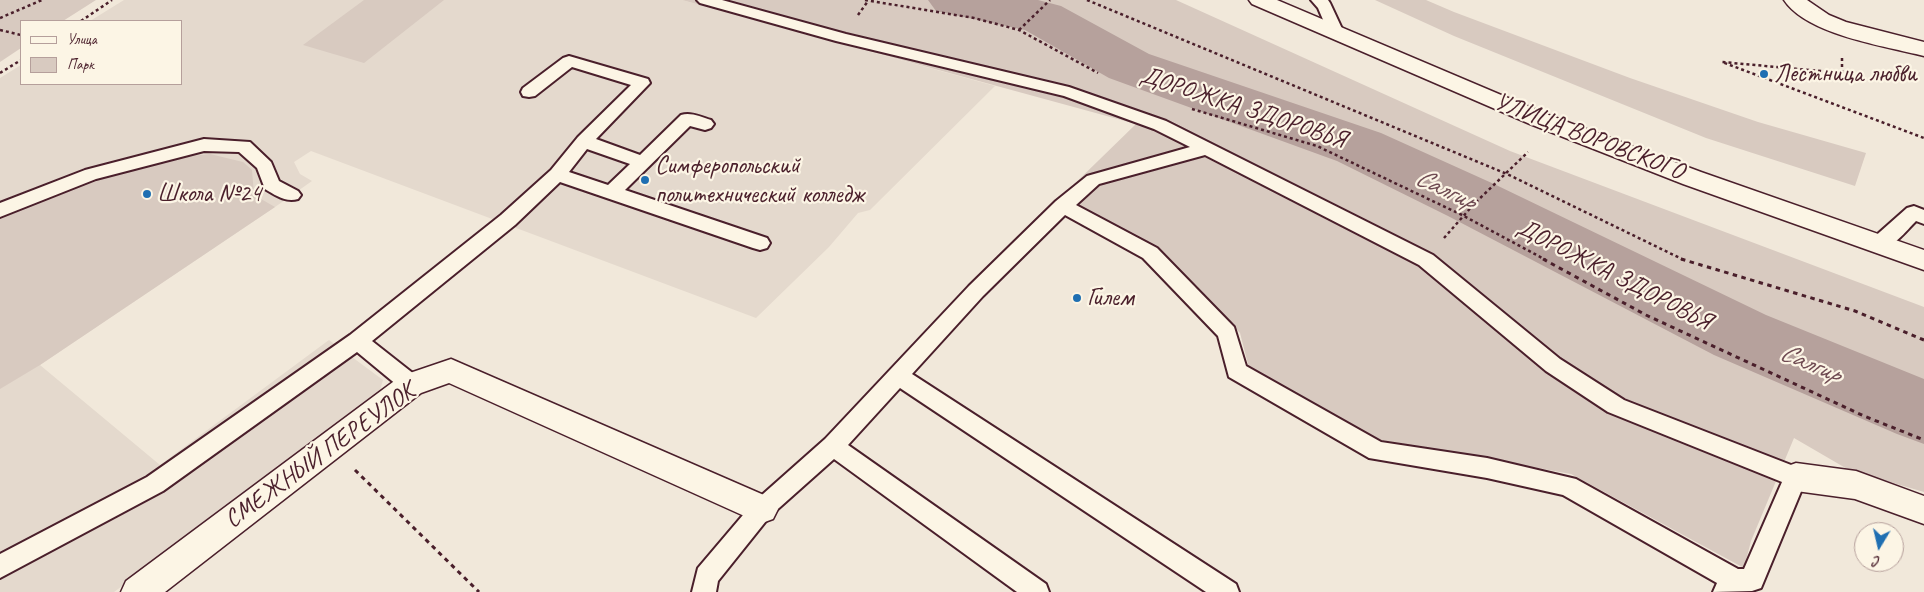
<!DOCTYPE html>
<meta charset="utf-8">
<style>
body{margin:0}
#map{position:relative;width:1924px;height:592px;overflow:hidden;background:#f1e8da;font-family:Caveat,sans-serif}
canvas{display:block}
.legend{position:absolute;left:20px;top:20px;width:162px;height:65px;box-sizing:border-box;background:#fcf5e5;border:1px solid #b59f9b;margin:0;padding:6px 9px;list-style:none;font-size:15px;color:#4a1f2b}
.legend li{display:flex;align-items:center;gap:10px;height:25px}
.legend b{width:25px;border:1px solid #b59f9b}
.north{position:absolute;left:1854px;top:522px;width:50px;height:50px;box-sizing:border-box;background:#fcf5e5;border:1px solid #b59f9b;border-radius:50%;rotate:189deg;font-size:14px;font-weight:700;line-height:20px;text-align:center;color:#4a1f2b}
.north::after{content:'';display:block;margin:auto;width:18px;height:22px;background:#1f6fb2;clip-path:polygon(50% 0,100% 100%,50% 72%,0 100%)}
</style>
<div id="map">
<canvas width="1924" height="592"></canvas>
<ul class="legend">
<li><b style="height:6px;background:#fcf5e5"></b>Улица</li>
<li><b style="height:14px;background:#d8cac0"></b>Парк</li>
</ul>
<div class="north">С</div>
</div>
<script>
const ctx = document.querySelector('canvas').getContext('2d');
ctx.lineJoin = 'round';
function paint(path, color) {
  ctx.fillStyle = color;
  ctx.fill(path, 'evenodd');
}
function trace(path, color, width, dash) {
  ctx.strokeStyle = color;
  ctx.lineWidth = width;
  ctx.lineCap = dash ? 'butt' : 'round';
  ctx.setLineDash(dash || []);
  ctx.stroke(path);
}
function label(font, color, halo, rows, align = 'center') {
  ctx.font = font + ' Caveat,sans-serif';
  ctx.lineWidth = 4.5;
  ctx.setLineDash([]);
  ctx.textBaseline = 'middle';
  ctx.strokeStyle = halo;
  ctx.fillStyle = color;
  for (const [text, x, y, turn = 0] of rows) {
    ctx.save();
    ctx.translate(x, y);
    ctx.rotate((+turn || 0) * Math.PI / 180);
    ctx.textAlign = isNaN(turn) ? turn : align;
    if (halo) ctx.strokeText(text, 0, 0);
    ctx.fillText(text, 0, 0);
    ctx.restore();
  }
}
const built = new Path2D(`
 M124 0H682L995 86 870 210 858 213 829 247 756 318 311 151 294 162 300 174 312 181 275 207 40 365 160 465 329 340 383 380 378 397 114 592H0V78L21 65V84H181V21H90Z`);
const green = new Path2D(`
 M0 0H96L63 21H21V48L0 62Z
 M364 0H444L364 63 303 45Z
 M682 0H1176L1510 151 1924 307V492L1849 470 1794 438 1751 541 1744 568 1571 474 1376 439 1249 368 1240 333 1158 248 1062 196 1136 124Z
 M1375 0H1426L1454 12 1630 78 1758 122 1866 153 1855 186 1706 138 1454 36Z
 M210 154 243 162 252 170 254 195 275 207 40 365 0 389V218C67 191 136 161 210 154Z`);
const river = new Path2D(`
 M928 0H1038L1061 6 1149 54 1381 133 1494 184 1766 315 1924 379V444L1897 434 1714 355 1448 216 1337 161 1109 78 1025 30 936 11Z`);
const pathFar1 = new Path2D(`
 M865 0 974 18 1019 30 1098 73
 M1087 0 1507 174 1684 260
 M858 15 868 1
 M0 18 42 0
 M81 21 112 0
 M0 30 21 35
 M1019 30 1050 0
 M1842 58V73L1722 62 1924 138
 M0 73 21 60
 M1192 109 1317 146 1462 215 1546 260
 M1444 238 1474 204 1528 152`);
const path = new Path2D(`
 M1543 259 1646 315 1864 416 1924 440
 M1681 259 1855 311 1924 340
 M355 470 479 592`);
const service = new Path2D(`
 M697 0H722L846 34 1069 87 1166 121 1433 255 1560 359 1624 400 1804 470 1807 477 1761 588 1752 591 1713 592 1717 583 1563 495 1487 478 1369 458 1229 377 1218 336 1143 258 1065 215 983 296 912 374 1236 584 1239 592H1206L900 388 848 445 1046 584 1049 592H1017L834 459 770 516 718 581 716 592H692L698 568 754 502 825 439 969 286 1056 201 1087 176 1190 147 1154 129 1064 96 836 41 700 3ZM1205 155 1419 265 1546 371 1608 412 1782 482 1744 569H1738L1576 479 1487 458 1381 442 1246 366 1234 327 1157 248 1076 205 1099 184Z
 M1311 0H1328L1330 3 1344 33 1342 36H1330L1318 8Z
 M569 56 648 79 650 83 596 139 640 155 681 115C691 112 701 117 711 120L714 124 711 128 705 130 690 126 625 190 767 238 770 243 767 248 760 250 753 248 560 182 515 225 372 341 419 378 422 384 419 390 411 393 403 390 357 352 163 491 0 578V554L147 477 350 335 501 215 551 170 578 137 631 85 572 67 535 96 529 97 523 96 521 92 523 88 563 58ZM587 149 630 164 608 185 569 172Z
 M204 139 250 142 271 162 279 181 298 191 301 195 298 199C286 203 275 195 265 189L257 168 239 152 204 151 96 179 0 217V203L85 170Z
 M1914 206 1924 210V224L1916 221C1905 232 1889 254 1872 249L1869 244 1872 239 1907 208Z`);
const minor = new Path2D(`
 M451 359 773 499 778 509 773 519 762 523 751 519 449 383 421 393 165 592H121L126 581 401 376Z
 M1796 463 1856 471 1924 496V524L1855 499 1796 491 1785 487 1780 477 1785 467Z`);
const secondary = new Path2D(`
 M1784 0H1807L1829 15 1846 22 1924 42V56C1885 46 1807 35 1784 0Z`);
const primary = new Path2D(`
 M1249 0H1277L1546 114 1701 172 1924 250V270L1683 184 1530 124 1252 4Z`);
const markers = [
 [1764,74,5,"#1f6fb2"],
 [645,180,5,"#1f6fb2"],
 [147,194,5,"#1f6fb2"],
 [1077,298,5,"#1f6fb2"]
];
const poiNames = [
 ["Лестница любви",1774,74],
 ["Симферопольский",655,166],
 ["политехнический колледж",655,195],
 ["Школа №24",157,194],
 ["Гилем",1087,298]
];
const streetNames = [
 ["ДОРОЖКА ЗДОРОВЬЯ",1243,108,18],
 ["УЛИЦА ВОРОВСКОГО",1589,137,21],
 ["ДОРОЖКА ЗДОРОВЬЯ",1614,275,27],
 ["СМЕЖНЫЙ ПЕРЕУЛОК",320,456,-36]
];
const waterNames = [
 ["Салгир",1445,190,26],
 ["Салгир",1810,364,23]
];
paint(built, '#e4d9cd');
paint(green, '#d8cac0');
paint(river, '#b6a19c');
trace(service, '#4a1f2b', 4);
trace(minor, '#4a1f2b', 3);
trace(secondary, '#4a1f2b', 3);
trace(primary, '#4a1f2b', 3);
trace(pathFar1, '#4a1f2b', 2.5, [3, 3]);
trace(path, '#4a1f2b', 3, [4.5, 4.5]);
paint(service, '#fcf5e5');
paint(minor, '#fcf5e5');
paint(secondary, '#fcf5e5');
paint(primary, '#fcf5e5');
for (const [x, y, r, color] of markers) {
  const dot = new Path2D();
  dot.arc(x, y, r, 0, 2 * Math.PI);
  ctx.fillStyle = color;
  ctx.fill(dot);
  trace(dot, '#fcf5e5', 2);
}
label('25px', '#4a1f2b', '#fcf5e5', poiNames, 'left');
label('25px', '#4a1f2b', '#fcf5e5', streetNames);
label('italic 26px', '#704c53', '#fcf5e5', waterNames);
</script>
